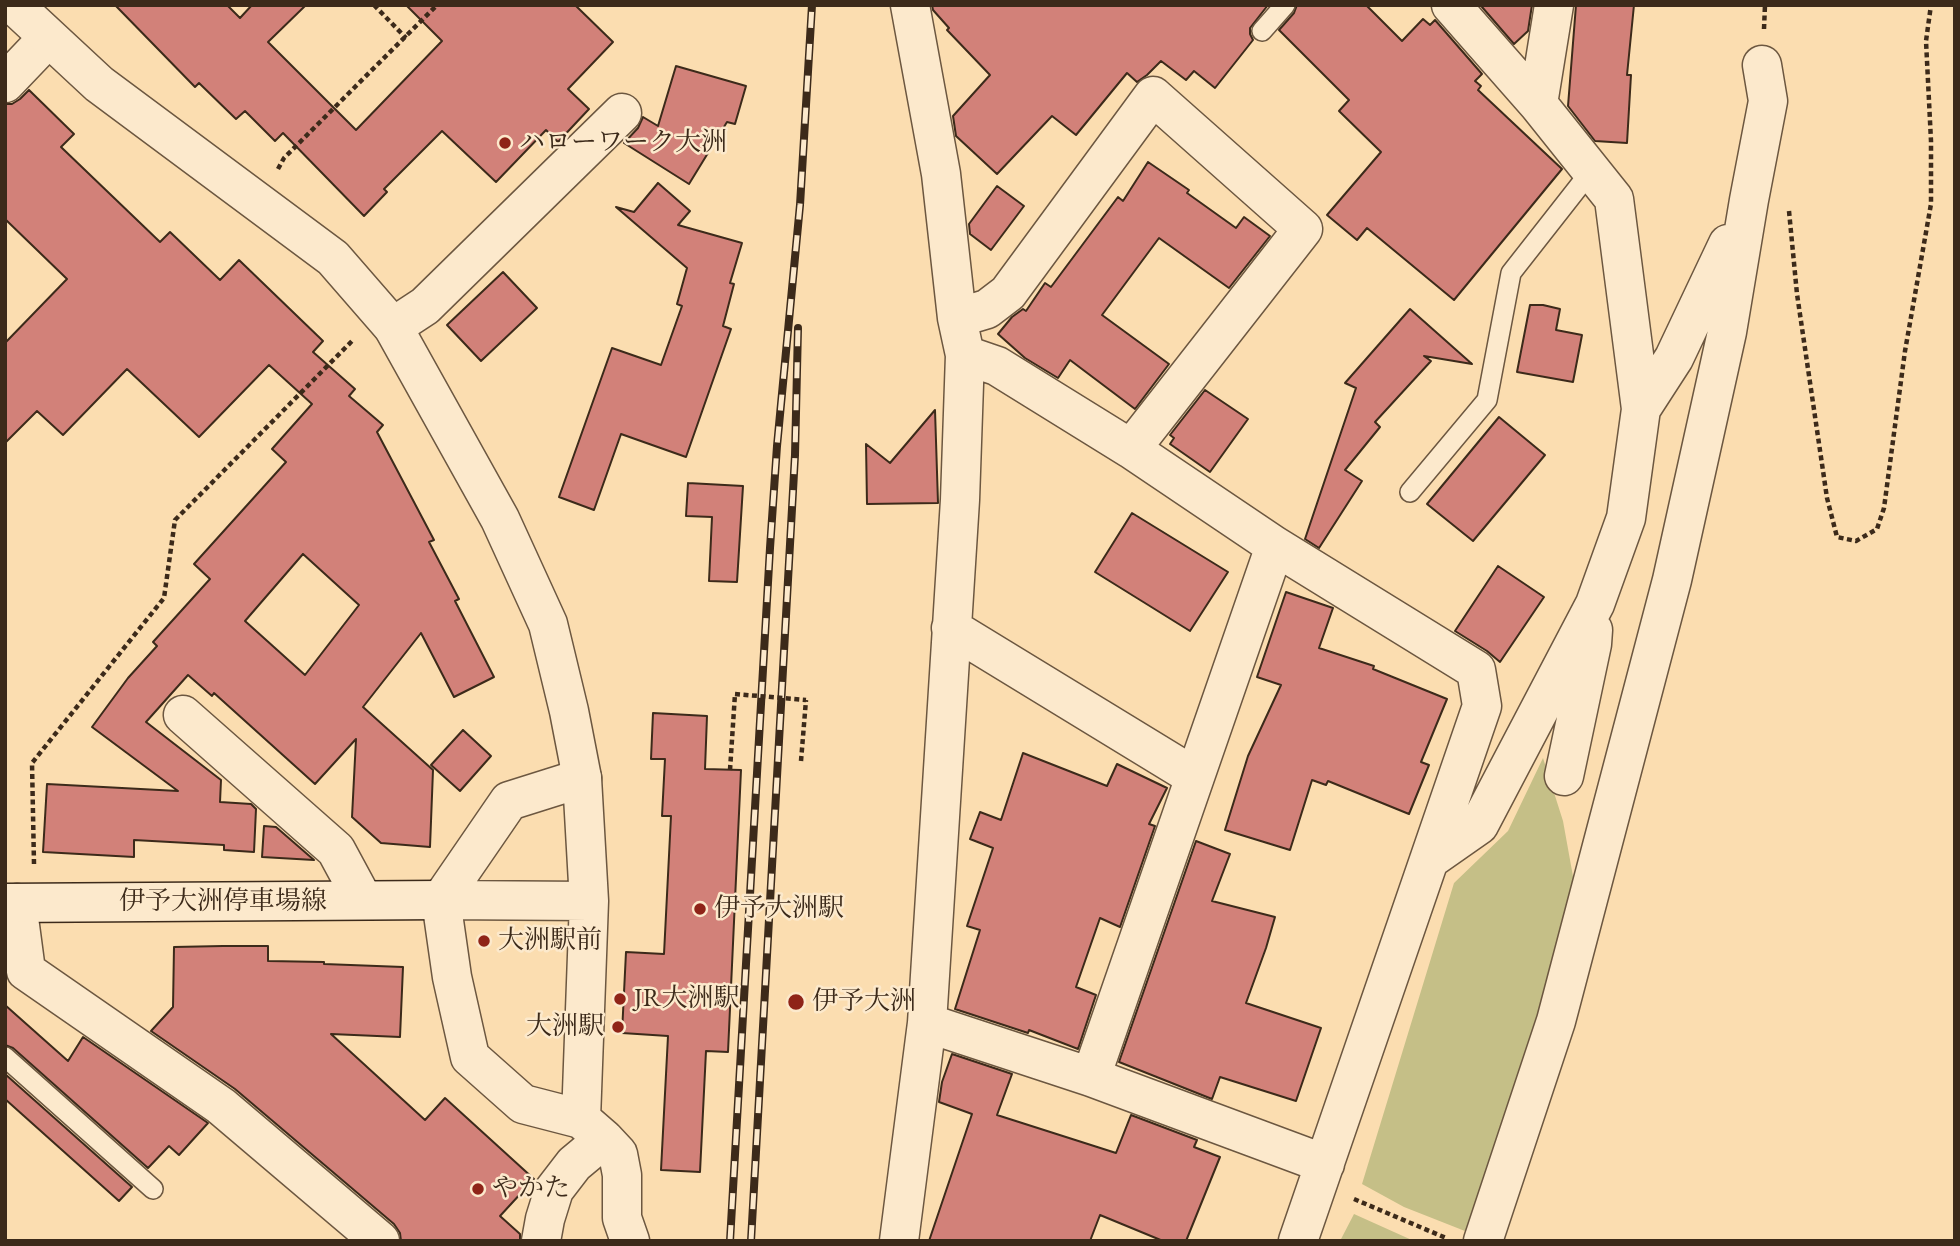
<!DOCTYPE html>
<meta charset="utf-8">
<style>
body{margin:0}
#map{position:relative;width:1960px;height:1246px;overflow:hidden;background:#fbddb0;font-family:"EB Garamond",serif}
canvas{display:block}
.frame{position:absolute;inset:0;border:7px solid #3c2a1a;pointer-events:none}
</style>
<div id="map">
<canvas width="1960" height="1246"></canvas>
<div class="frame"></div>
</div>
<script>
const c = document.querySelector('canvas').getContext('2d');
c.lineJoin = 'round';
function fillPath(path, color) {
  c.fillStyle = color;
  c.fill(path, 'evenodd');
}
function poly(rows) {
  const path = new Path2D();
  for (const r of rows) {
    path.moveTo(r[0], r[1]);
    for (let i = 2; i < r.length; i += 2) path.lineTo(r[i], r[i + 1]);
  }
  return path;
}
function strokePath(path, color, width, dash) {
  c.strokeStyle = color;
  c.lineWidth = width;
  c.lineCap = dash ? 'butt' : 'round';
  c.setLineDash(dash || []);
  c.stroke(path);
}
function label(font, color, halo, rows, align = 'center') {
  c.font = font + ' "EB Garamond","Noto Serif JP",serif';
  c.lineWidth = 5;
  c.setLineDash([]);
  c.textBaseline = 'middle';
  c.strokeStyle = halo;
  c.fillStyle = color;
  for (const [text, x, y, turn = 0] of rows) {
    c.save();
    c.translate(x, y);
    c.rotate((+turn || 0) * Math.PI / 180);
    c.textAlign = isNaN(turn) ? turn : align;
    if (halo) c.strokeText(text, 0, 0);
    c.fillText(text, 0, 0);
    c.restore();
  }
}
const green = poly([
 [1543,758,1563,821,1574,882,1574,903,1470,1233,1404,1207,1362,1184,1454,883,1508,831],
 [1354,1214,1414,1241,1340,1241]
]);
const building = poly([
 [115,5,227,5,240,18,252,5,306,5,268,42,356,130,442,41,406,5,575,5,613,42,568,89,589,109,558,142,546,130,496,182,442,131,384,189,387,192,364,216,283,133,275,141,245,111,236,119,199,83,195,87,115,5],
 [932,5,1268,5,1250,28,1250,34,1253,40,1215,88,1194,71,1186,80,1161,61,1147,75,1137,82,1127,73,1076,135,1052,116,997,174,956,136,953,116,990,75,947,30,949,28,933,10,932,5],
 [1297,5,1366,5,1402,41,1423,19,1430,25,1435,20,1482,74,1475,81,1481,86,1478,90,1562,169,1454,300,1367,228,1357,240,1327,215,1381,152,1339,111,1349,100,1279,30,1294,13,1297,5],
 [1483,5,1532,5,1528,31,1514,44,1482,7,1483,5],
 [1576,5,1634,5,1627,75,1631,75,1627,143,1595,141,1568,106,1576,5],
 [676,66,746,86,735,124,727,122,689,184,624,143,638,128,643,117,658,126,676,66],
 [29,90,74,134,61,147,160,242,170,232,220,280,239,260,323,341,313,352,355,389,349,396,383,425,377,432,434,540,429,542,459,599,455,601,494,677,454,697,421,633,363,707,433,770,430,847,381,843,352,817,356,739,315,784,214,693,212,696,188,675,146,722,221,780,220,802,251,804,256,809,254,852,224,850,224,845,134,840,134,857,43,852,47,784,178,791,92,727,128,678,157,646,153,642,210,579,194,564,286,462,272,449,312,404,269,365,199,437,127,369,63,435,37,411,5,443,5,343,67,279,5,219,5,104,12,104,20,99,29,90],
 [303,554,359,605,305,675,245,621,303,554],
 [1148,162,1189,190,1187,193,1236,228,1244,217,1270,236,1229,288,1159,238,1102,315,1169,364,1135,409,1070,360,1058,378,1025,358,998,334,1012,317,1023,309,1026,311,1045,283,1051,287,1118,197,1123,201,1148,162],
 [658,183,690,211,678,225,742,243,730,283,734,284,723,326,731,329,686,457,621,434,594,510,559,497,612,348,661,365,682,306,677,304,687,268,616,207,634,212,658,183],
 [997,186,1024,206,991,250,970,234,969,224,997,186],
 [503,272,537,308,481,361,447,325,503,272],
 [1530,305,1543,305,1560,309,1556,330,1582,335,1573,382,1517,372,1530,305],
 [1410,309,1472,364,1424,356,1431,361,1375,422,1380,427,1345,470,1362,481,1319,548,1305,539,1356,388,1345,383,1410,309],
 [1205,390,1248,419,1210,472,1170,444,1174,438,1170,435,1205,390],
 [935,410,938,503,867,504,866,444,890,463,935,410],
 [1499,417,1545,455,1473,541,1427,504,1499,417],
 [688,483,743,486,737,582,709,581,712,517,686,516,688,483],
 [1132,513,1228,572,1190,631,1095,572,1132,513],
 [1498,566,1544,597,1500,662,1487,651,1455,631,1498,566],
 [1286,592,1333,608,1319,648,1374,666,1373,669,1447,699,1421,762,1429,765,1409,814,1328,781,1326,785,1312,780,1290,850,1225,830,1248,756,1281,685,1257,677,1286,592],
 [653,713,707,716,705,769,741,770,728,1052,706,1051,700,1172,661,1170,668,1036,622,1033,626,952,664,954,671,816,662,816,665,759,651,759,653,713],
 [463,730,491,756,460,791,431,765,463,730],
 [1023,753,1107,786,1117,764,1167,788,1149,824,1155,826,1120,927,1100,918,1076,987,1096,995,1078,1049,1029,1030,1028,1033,955,1009,980,930,967,926,993,848,970,839,980,812,1001,820,1023,753],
 [264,826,276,827,314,860,262,857,264,826],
 [1196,841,1230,854,1212,901,1275,917,1266,948,1246,1003,1321,1028,1296,1101,1220,1077,1212,1099,1119,1062,1196,841],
 [223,946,268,946,268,961,324,962,324,964,403,967,400,1037,331,1034,425,1120,445,1098,534,1179,500,1216,520,1234,520,1241,401,1241,400,1233,394,1224,235,1089,151,1031,173,1007,174,947,223,946],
 [5,1005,68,1061,83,1037,208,1123,179,1155,169,1146,148,1168,13,1048,5,1045,5,1005],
 [952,1054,1012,1074,997,1115,1116,1153,1131,1115,1197,1140,1194,1147,1220,1157,1186,1241,1163,1241,1100,1215,1090,1241,929,1241,972,1114,939,1102,942,1082,952,1054],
 [5,1074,132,1187,119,1201,5,1099,5,1074]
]);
const path = poly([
 [374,5,406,38],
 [1764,29,1765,5],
 [278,169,284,158,437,5],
 [1789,211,1797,294,1827,498,1837,537,1856,541,1877,529,1884,508,1905,351,1931,204,1931,141,1926,41,1931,5],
 [801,761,806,700],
 [730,770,735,694],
 [34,864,32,763,164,598,175,520,354,339],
 [1354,1199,1446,1238]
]);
const service = poly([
 [1262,31,1285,5],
 [1410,492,1487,400,1511,273,1591,171],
 [5,1057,153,1189]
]);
const minor = poly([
 [5,83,48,38],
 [1538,104,1554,5],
 [957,318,987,309,1008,293,1153,96,1303,229,1131,449],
 [393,327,425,306,622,113],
 [965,355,997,366,1131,449,1275,546,1476,670,1482,706,1298,1241],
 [1641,409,1674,358,1728,244],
 [951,628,1195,777],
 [183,715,336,850,363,900],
 [1564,776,1592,644,1593,630],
 [1429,860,1479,825,1595,604,1626,518,1641,409,1614,199,1538,104,1451,5],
 [441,900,589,901],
 [17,903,26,971,221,1106,380,1241],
 [927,1023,1091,1077,1325,1164],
 [1091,1077,1275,546],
 [581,1119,589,901,582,778,509,801,441,900,452,977,470,1057,523,1104,581,1119,604,1139,618,1154,622,1175,622,1218,630,1241],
 [541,1241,545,1219,554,1190,574,1164,604,1139],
 [899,1241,927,1023,960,500,965,355,957,318,941,174,910,5],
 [1483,1241,1556,1021,1672,580,1727,332,1749,200,1768,101,1762,65]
]);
const tertiary = poly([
 [14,5,99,84,333,258,393,327,500,519,548,624,569,711,582,778]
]);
const secondary = poly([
 [5,903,441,900]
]);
const rail = poly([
 [730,1241,770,548,777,446,800,205,812,5],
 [751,1241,795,455,798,328]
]);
const pathBridge = poly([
 [735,694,806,700]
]);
const markers = [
 [505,143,7,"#8f2418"],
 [700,909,7,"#8f2418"],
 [484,941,7,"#8f2418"],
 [620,999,7,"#8f2418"],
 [796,1002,9,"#8f2418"],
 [618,1027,7,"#8f2418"],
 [478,1189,7,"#8f2418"]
];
const poiNames = [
 ["ハローワーク大洲",519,143],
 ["伊予大洲駅",714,909],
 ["大洲駅前",498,941],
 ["JR大洲駅",634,999],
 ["伊予大洲",812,1002],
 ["大洲駅",604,1027,"right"],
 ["やかた",492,1189]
];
const streetNames = [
 ["伊予大洲停車場線",223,902]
];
fillPath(green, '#c5bf87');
fillPath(building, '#d28179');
strokePath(building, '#3c2a1a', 2);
strokePath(service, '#6c5740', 22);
strokePath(minor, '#6c5740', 41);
strokePath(tertiary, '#6c5740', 41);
strokePath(secondary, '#3c2a1a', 41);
strokePath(path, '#3c2a1a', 4.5, [5, 3.5]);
strokePath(service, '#fce9cc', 19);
strokePath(minor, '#fce9cc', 38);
strokePath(tertiary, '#fce9cc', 38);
strokePath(secondary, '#fce9cc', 38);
strokePath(rail, '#3c2a1a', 8);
strokePath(rail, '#fce9cc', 5, [16]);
strokePath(pathBridge, '#3c2a1a', 4.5, [5, 3.5]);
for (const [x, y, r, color] of markers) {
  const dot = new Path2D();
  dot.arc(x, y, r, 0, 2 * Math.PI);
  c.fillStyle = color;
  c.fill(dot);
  strokePath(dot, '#fce9cc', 2.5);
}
label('26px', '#3c2a1a', '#fce9cc', poiNames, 'left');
label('26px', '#3c2a1a', '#fce9cc', streetNames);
</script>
